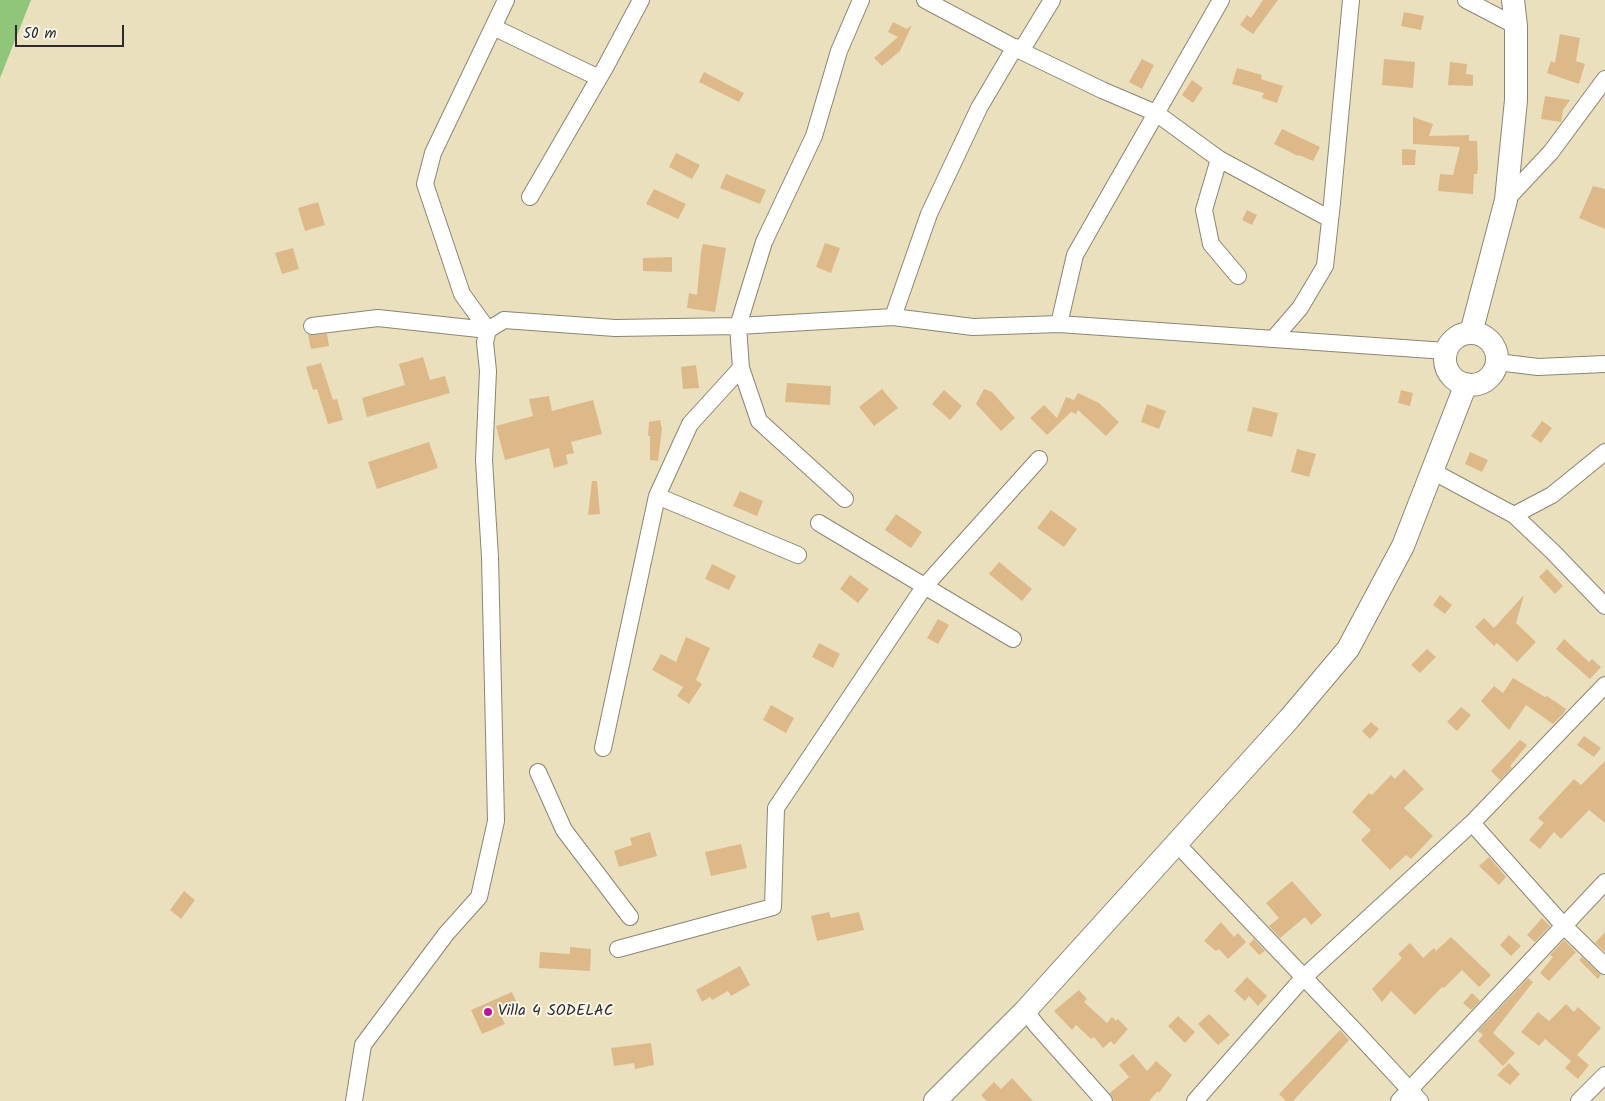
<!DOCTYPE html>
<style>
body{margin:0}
#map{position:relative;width:1605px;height:1101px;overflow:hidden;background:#eae0bd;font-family:Kalam,sans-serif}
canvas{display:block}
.scale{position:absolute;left:15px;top:25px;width:109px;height:22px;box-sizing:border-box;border:2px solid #2b2b2b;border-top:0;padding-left:6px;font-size:15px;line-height:18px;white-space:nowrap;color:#2b2b2b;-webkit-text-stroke:4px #fbf7ec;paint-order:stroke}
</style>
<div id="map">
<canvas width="1605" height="1101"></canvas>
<div class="scale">50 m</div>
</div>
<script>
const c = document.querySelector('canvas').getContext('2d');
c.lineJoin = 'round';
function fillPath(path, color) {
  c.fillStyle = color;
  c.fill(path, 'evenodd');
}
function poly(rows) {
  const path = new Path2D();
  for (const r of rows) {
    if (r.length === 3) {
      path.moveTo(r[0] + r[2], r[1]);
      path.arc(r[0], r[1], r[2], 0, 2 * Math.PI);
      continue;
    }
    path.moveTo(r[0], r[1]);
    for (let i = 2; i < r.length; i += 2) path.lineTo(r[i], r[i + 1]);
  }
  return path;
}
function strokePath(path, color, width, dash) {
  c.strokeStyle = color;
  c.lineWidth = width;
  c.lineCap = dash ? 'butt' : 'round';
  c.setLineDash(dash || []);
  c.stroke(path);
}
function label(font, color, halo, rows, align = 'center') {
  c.font = font + ' Kalam,sans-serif';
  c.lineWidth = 4;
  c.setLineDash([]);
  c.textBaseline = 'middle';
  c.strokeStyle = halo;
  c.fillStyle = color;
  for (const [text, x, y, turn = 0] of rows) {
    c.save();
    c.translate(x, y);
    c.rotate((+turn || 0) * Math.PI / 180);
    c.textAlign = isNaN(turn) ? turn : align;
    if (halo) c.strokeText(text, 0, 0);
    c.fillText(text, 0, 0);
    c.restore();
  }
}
const green = poly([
 [0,0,31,0,0,78]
]);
const building = poly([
 [1263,0,1278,0,1253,34,1240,25,1247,15,1251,18],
 [1404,12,1424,16,1421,30,1401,26],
 [893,22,907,29,912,25,900,51,882,66,874,58,898,37,888,32],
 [1560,34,1580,38,1576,61,1585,64,1579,84,1547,73,1551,61,1555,63],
 [1142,59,1154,65,1142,89,1129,82],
 [1384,59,1415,62,1413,88,1382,85],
 [1450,62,1467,64,1466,74,1473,75,1473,86,1448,85],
 [1237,68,1262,75,1261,79,1283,86,1277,103,1262,98,1264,93,1232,84],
 [704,72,744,93,739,102,699,82],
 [1192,80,1203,88,1193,103,1182,95],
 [1545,96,1570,100,1563,110,1561,122,1541,119],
 [1413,117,1433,124,1429,136,1469,135,1469,141,1477,141,1478,168,1477,174,1474,174,1473,194,1438,191,1440,174,1453,175,1460,147,1413,144],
 [1282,129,1320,147,1313,161,1299,155,1298,156,1274,144],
 [1402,149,1416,150,1415,165,1402,165],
 [676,153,700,165,692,179,669,167],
 [726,174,766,190,760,204,720,188],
 [1593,186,1605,189,1605,229,1579,218],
 [654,189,686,204,678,219,646,204],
 [318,202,325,225,305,231,298,208],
 [1247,210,1257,215,1252,225,1242,220],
 [825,243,840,248,831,273,816,267],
 [703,244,726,248,715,312,687,308,689,293,697,295,701,252],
 [293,248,299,269,282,274,275,253],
 [672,257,672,272,643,271,643,258],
 [327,334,329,346,311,349,308,335],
 [423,357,430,380,445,376,450,393,367,417,362,398,405,385,399,364],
 [321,363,333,400,337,399,343,420,328,424,317,389,313,390,306,367],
 [696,365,699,388,683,389,681,367],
 [787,383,831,386,830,405,785,402],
 [882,389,898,408,874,426,859,407],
 [984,389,992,392,1015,418,1001,431,976,404],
 [944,390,962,406,950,420,932,404],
 [1401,390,1413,393,1410,406,1398,403],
 [1078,393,1099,403,1119,422,1106,436,1078,410,1076,414,1071,412,1047,435,1030,418,1044,405,1057,418,1066,397,1074,400],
 [549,396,552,411,593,400,602,434,571,442,574,453,566,455,568,464,554,468,549,448,505,460,496,426,533,416,529,399],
 [1147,404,1166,411,1159,429,1141,422],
 [1253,407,1278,413,1272,437,1247,431],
 [660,420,662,429,658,461,650,460,650,436,648,436,649,422],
 [1542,421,1552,428,1541,443,1531,436],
 [429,442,438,468,377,489,368,462],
 [1297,449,1316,454,1309,477,1291,472],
 [1470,452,1488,460,1482,472,1465,464],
 [592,481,597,481,600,514,588,515],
 [740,491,763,501,757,516,733,506],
 [1051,510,1077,529,1064,547,1037,528],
 [896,514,922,532,911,548,885,530],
 [999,562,1032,589,1022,601,989,574],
 [712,564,736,576,729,590,705,579],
 [1547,569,1563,586,1555,594,1539,577],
 [850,575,869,589,858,603,840,589],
 [1440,595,1452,605,1445,614,1433,605],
 [1524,595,1516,623,1536,642,1517,662,1497,643,1494,646,1475,627,1484,618,1494,628],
 [938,619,949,625,938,644,927,638],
 [686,637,710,648,696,680,702,684,689,704,677,696,683,687,652,670,661,654,676,662],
 [1564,639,1589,662,1592,659,1601,667,1590,679,1556,649],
 [819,643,840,654,833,668,812,657],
 [1427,649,1436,657,1420,673,1411,665],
 [1513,678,1545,697,1547,696,1566,709,1564,713,1553,724,1526,705,1509,730,1481,701,1494,686,1503,693],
 [771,705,794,718,786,733,763,720],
 [1461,707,1471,715,1457,731,1447,722],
 [1371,722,1379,729,1370,739,1362,731],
 [1584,736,1601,748,1594,757,1577,745],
 [1520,740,1527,745,1510,766,1512,768,1500,780,1491,771],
 [1605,761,1605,823,1589,810,1561,839,1554,832,1540,849,1529,840,1544,823,1538,818,1574,779,1581,785],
 [1404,769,1424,789,1404,808,1433,836,1411,859,1406,855,1390,870,1361,840,1371,830,1352,812,1369,793,1372,795,1391,775,1395,779],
 [650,832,657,856,619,867,614,851,632,845,630,838],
 [741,844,747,868,711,876,705,852],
 [1489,857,1506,877,1499,885,1479,866],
 [1292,881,1322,915,1311,925,1305,917,1280,938,1269,926,1279,918,1266,903],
 [184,891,195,900,181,919,170,910],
 [829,912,831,918,859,912,864,930,817,941,811,916],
 [1542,918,1550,926,1535,942,1527,935],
 [1221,922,1234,937,1238,933,1246,942,1228,959,1219,949,1216,951,1204,941],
 [1605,932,1605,952,1595,943],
 [1509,935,1521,946,1511,956,1500,945],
 [1451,937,1491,975,1479,987,1462,970,1444,988,1442,987,1415,1015,1391,991,1382,1002,1372,989,1402,958,1398,954,1410,943,1423,958,1434,948,1436,951],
 [1254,939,1265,951,1259,955,1249,944],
 [1564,940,1576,952,1549,981,1540,973,1553,957,1550,955],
 [570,947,591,949,590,971,539,968,540,952,570,954],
 [1582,957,1601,975,1598,979,1579,960],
 [740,966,750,985,731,996,728,991,712,1000,710,997,702,1002,696,990],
 [1247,977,1267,996,1258,1006,1249,996,1245,1001,1234,991],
 [1528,978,1533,982,1493,1033,1515,1053,1503,1066,1478,1041,1483,1035,1478,1031],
 [1079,990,1087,999,1084,1002,1107,1023,1112,1017,1116,1021,1118,1019,1128,1029,1114,1045,1111,1041,1103,1048,1094,1037,1091,1039,1076,1025,1072,1030,1054,1011],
 [512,992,518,1006,500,1014,505,1024,482,1034,471,1010],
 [1472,993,1480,1001,1471,1010,1463,1003],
 [1566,1004,1574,1012,1578,1007,1601,1028,1577,1055,1589,1065,1578,1079,1565,1068,1571,1061,1545,1039,1539,1046,1521,1032,1538,1012,1549,1021],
 [1209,1014,1230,1035,1218,1045,1198,1024],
 [1178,1016,1195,1032,1185,1043,1168,1026],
 [1340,1030,1349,1040,1293,1101,1286,1101,1279,1094],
 [651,1043,654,1065,635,1069,634,1063,614,1066,611,1048],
 [1133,1054,1147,1071,1156,1061,1172,1075,1159,1093,1158,1091,1149,1101,1114,1101,1110,1093,1129,1077,1119,1065],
 [1509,1063,1520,1074,1510,1085,1497,1075],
 [1012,1078,1033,1101,987,1101,981,1095,994,1082,1001,1089]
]);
const street = poly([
 [925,0,1021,51,1102,90,1156,113,1219,159,1330,219],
 [1466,0,1516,26],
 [493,27,599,78],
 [1021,51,1052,0],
 [1219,159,1204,210,1211,244,1238,276],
 [530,197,606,66,641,0],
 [1506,200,1551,152,1605,79],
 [893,317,929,214,979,108,1015,47],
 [1059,324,1075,255,1221,0],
 [312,326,378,318,488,330],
 [488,330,462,294,425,184,433,153,506,0],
 [1274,338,1300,308,1325,266,1332,203,1351,0],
 [1497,362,1538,367,1605,364],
 [1432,471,1514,515,1553,552,1605,606],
 [657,496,798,555],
 [845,499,759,421,741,368,738,326,764,242,814,136,839,51,861,0],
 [1514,515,1552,495,1605,452],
 [819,523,1013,639],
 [603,748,657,496,690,424,741,368],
 [538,772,564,830,630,917],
 [1472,823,1564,926,1605,966],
 [1177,844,1356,1032,1420,1101],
 [618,949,773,907,776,808,924,587,1039,459],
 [1025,1011,1038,1027,1104,1101],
 [354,1101,363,1045,446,934,479,897,496,821,490,557,484,460,488,371,485,342,488,330,504,320,615,328,738,326,893,317,973,327,1059,324,1446,351],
 [1195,1101,1303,978,1472,823,1605,685],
 [1399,1101,1605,882],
 [1579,1101,1605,1075]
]);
const secondary = poly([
 [1471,333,1506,200,1516,100,1516,26,1513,0],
 [1471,359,26],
 [935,1101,1025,1011,1289,719,1348,649,1403,546,1466,384]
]);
const markers = [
 [488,1012,5,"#b5179e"]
];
const poiNames = [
 ["Villa 4 SODELAC",498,1012]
];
fillPath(green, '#8fc679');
fillPath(building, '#ddb989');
strokePath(street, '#8a8674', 18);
strokePath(secondary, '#8a8674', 24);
strokePath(street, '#fff', 16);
strokePath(secondary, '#fff', 22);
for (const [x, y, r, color] of markers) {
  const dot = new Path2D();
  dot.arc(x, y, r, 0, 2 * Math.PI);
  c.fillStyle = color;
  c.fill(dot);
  strokePath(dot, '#fbf7ec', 2);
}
label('16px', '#2b2b2b', '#fbf7ec', poiNames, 'left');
</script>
